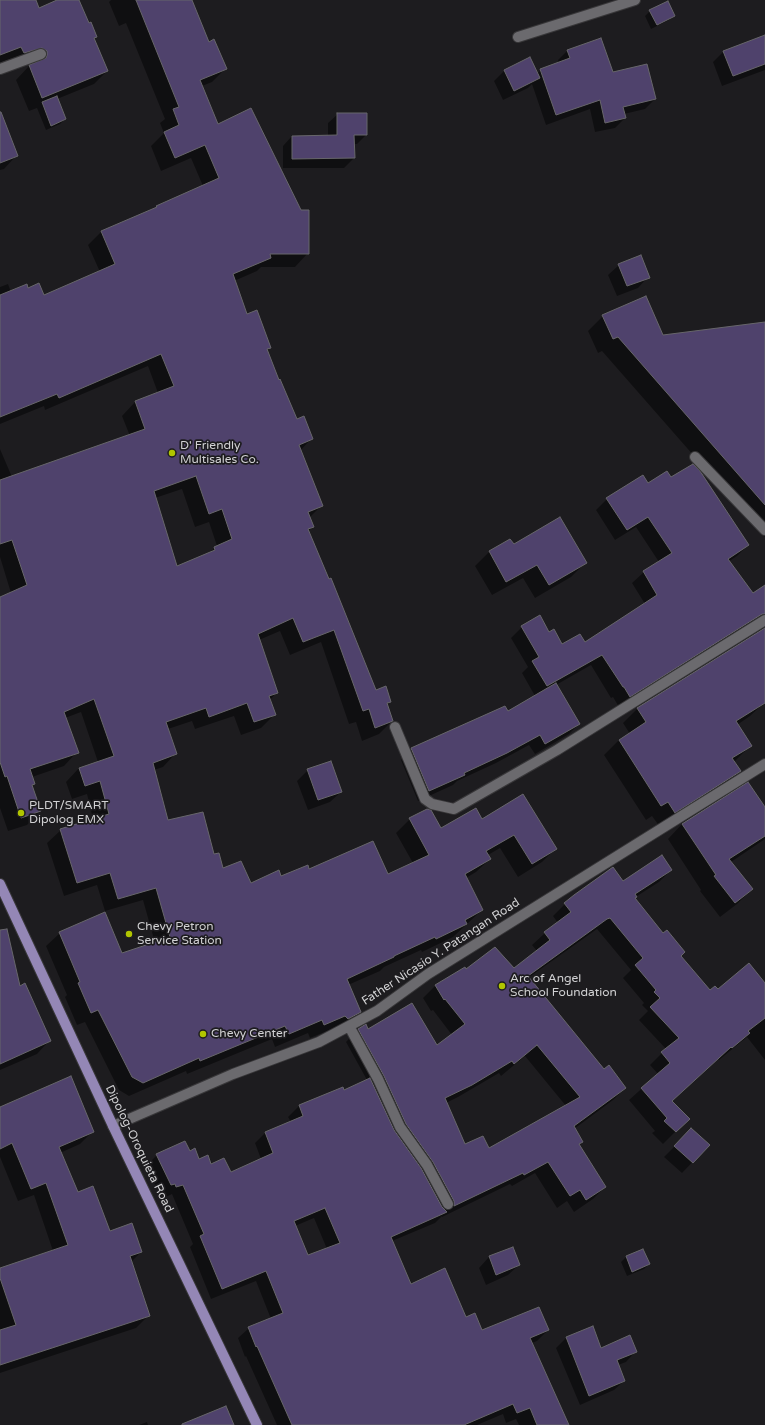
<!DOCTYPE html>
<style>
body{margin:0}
canvas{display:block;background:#1d1c1f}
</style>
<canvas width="765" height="1425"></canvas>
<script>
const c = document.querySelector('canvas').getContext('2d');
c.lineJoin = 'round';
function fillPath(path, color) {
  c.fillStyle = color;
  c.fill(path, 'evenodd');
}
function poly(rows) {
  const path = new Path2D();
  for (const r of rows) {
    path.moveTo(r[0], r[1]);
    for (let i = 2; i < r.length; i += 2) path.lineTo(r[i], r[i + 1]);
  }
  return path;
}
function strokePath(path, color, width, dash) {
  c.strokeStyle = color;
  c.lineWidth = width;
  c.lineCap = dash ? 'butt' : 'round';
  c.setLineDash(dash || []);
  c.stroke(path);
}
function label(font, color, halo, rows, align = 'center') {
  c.font = font + ' "Varela Round",sans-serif';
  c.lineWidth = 3.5;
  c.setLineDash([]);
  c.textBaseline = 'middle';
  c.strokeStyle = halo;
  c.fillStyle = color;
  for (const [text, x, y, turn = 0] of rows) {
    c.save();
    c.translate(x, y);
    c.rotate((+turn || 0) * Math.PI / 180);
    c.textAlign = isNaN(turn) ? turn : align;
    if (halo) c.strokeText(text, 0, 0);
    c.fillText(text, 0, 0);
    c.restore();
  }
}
const shadow = poly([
 [0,0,35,0,38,9,60,0,78,0,95,37,94,39,107,71,94,84,57,99,65,119,60,124,46,130,37,108,29,111,16,80,29,66,33,65,31,62,10,66,8,60,0,63],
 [111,0,191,0,208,43,225,69,212,82,202,86,218,125,308,253,295,267,261,267,257,271,234,281,246,315,270,348,267,351,278,381,296,420,312,438,300,451,321,506,309,518,313,526,308,532,376,691,390,701,386,705,392,721,379,734,362,741,356,722,349,724,321,642,290,655,280,631,259,640,277,692,270,700,275,714,261,728,241,735,234,716,195,729,192,721,168,729,176,753,163,767,154,770,168,822,213,856,223,870,251,884,309,870,387,875,413,863,396,833,410,819,441,829,481,820,556,848,542,862,518,877,500,848,488,855,490,859,476,872,466,878,482,910,453,937,422,952,421,950,384,967,380,971,348,985,360,1012,346,1025,334,1032,332,1029,310,1038,308,1033,275,1047,272,1039,187,1074,186,1071,129,1096,119,1090,85,1022,77,1025,65,997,67,995,46,946,60,933,121,954,155,943,143,900,105,911,97,885,64,896,47,843,61,830,93,819,87,794,72,799,66,782,79,768,98,762,81,712,65,718,77,752,64,766,32,777,34,784,32,786,40,811,27,825,8,831,0,808,0,598,11,593,0,557,0,449,12,477,130,436,122,416,135,402,158,393,148,366,45,410,44,406,0,424,0,287,8,284,11,292,27,289,44,297,100,272,88,245,102,231,153,210,157,207,203,186,191,158,161,171,151,146,164,133,160,123,165,119,126,23,119,26,109,2],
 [182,489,195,527,209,522,217,546,207,555,176,568,155,498],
 [650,11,674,15,669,20,651,29,645,16],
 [765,36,765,70,722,86,713,62,724,51],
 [568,50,612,73,655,99,645,109,624,114,625,118,615,128,595,132,590,109,546,125,532,84,528,88,503,100,494,81,504,71,529,59,537,74,541,70,559,64,558,60],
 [338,114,366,135,357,144,353,144,354,158,344,168,283,168,283,146,292,136,328,136,328,123],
 [0,126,17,155,4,169,0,170],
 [619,265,648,277,638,288,617,296,608,275],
 [603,316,663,336,765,323,765,537,602,351,598,353,588,331],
 [671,479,748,545,737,556,728,562,753,595,765,596,765,609,741,631,619,707,613,697,611,698,591,665,556,685,579,724,569,734,535,754,529,745,496,763,457,781,453,785,418,801,401,760,412,749,507,713,535,696,522,673,528,667,511,638,522,627,549,633,562,645,584,644,645,604,632,583,644,572,659,562,636,527,615,540,596,510,607,499,647,484],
 [513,546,585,563,571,577,535,598,523,578,492,595,475,566,490,551],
 [765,640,765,702,750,716,737,725,751,745,734,762,740,771,725,786,660,827,652,816,646,820,604,755,619,740,630,734,623,723,638,708],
 [308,770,341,792,330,802,308,810,297,781],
 [765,809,765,839,731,862,752,889,737,904,720,917,700,891,701,890,668,839,682,824],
 [613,868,623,883,671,870,659,882,634,898,710,991,765,984,765,1060,747,1037,719,1060,718,1059,671,1101,688,1119,663,1144,652,1133,655,1131,629,1100,658,1074,650,1065,666,1049,639,1020,648,1011,642,1005,644,1003,623,978,631,970,597,929,528,978,604,1070,625,1088,613,1100,574,1129,582,1142,578,1145,605,1187,593,1199,574,1212,567,1201,557,1208,535,1173,512,1186,510,1184,442,1217,442,1216,435,1223,392,1241,410,1285,466,1318,482,1331,548,1330,537,1341,532,1343,568,1425,519,1425,516,1419,506,1423,503,1414,477,1425,277,1425,246,1356,245,1357,238,1338,249,1328,271,1319,256,1281,211,1299,190,1247,193,1244,172,1194,166,1197,164,1194,160,1195,146,1166,157,1155,189,1152,199,1160,230,1174,261,1159,255,1143,265,1133,291,1122,288,1117,299,1106,342,1088,343,1091,367,1080,346,1042,358,1029,437,1046,452,1035,433,1010,431,1011,423,998,435,986,464,968,466,971,514,969,537,951,532,945,545,933,558,923,553,916,565,904],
 [525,1056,566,1106,489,1149,464,1146,446,1103,458,1097,499,1073,501,1076],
 [314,1218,327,1249,307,1257,295,1226],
 [0,929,7,960,19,987,49,1041,37,1054,0,1070],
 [0,1108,93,1131,80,1144,60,1153,77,1193,109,1232,141,1252,131,1262,149,1315,136,1328,0,1373,0,1269,53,1251,34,1195,18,1201,0,1157],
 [681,1140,709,1145,682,1173,664,1157],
 [512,1248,519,1265,508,1275,486,1285,479,1268,489,1257],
 [643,1250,649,1264,644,1269,627,1276,621,1262,626,1257],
 [592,1328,601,1349,635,1352,626,1362,618,1365,624,1381,614,1390,580,1405,556,1348,566,1338],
 [147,1422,148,1425,139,1425]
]);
const building = poly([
 [0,0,36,0,39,8,57,0,79,0,89,23,91,22,97,37,94,38,108,71,42,98,29,65,46,58,47,55,47,51,42,48,24,53,21,47,0,55,0,0],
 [136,0,192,0,209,42,214,39,227,69,200,80,218,124,251,108,301,210,309,210,309,254,270,254,271,258,233,274,247,314,257,310,271,348,267,349,279,380,280,379,297,419,304,416,313,439,299,445,323,506,308,512,314,527,308,529,329,579,331,578,376,690,386,686,391,702,387,703,393,721,375,728,369,709,363,711,334,630,303,642,293,618,258,634,278,693,269,696,276,715,254,722,247,703,209,717,206,708,166,722,177,754,153,763,168,820,203,812,214,854,219,853,223,868,241,861,251,883,279,870,281,876,308,865,309,869,373,841,388,874,429,855,409,818,427,809,431,810,441,828,476,808,482,819,523,794,557,849,532,864,514,835,486,851,491,859,465,874,483,910,465,920,467,924,436,939,435,937,394,956,394,957,347,979,361,1012,348,1019,345,1016,324,1025,322,1020,289,1034,285,1026,200,1061,199,1058,143,1083,132,1077,98,1010,91,1013,78,983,80,982,59,932,105,912,122,953,170,937,156,888,118,899,110,873,77,883,60,829,109,814,100,781,85,786,79,768,114,756,94,699,64,712,79,753,30,769,35,784,32,785,41,811,21,818,7,776,5,777,0,762,0,597,27,585,12,540,0,544,0,480,145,429,135,401,174,386,161,354,59,398,57,394,0,417,0,295,27,284,28,288,39,283,44,295,115,264,101,231,157,207,156,206,219,178,205,145,175,158,164,132,179,125,173,109,179,107,136,0],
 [196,476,209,514,222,509,232,539,214,547,215,550,177,566,154,491,196,476],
 [668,1,675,16,657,25,649,10,668,1],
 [765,35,765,64,733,76,723,51,765,35],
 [601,38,613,72,647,64,656,99,623,107,626,118,605,123,600,100,556,115,540,69,570,58,567,50,601,38],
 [530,57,540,78,514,91,504,70,530,57],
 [57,96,66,119,51,126,42,102,57,96],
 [0,112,1,112,18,156,0,163,0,112],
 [337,113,367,113,367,135,354,135,355,158,292,159,292,136,337,135,337,113],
 [641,255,650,278,627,286,618,264,641,255],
 [646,296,663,335,765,322,765,505,618,337,613,339,602,315,646,296],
 [693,464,700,471,749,545,728,559,753,593,765,585,765,614,762,614,630,697,624,687,623,687,602,655,547,686,532,661,539,657,521,626,540,615,549,632,554,629,562,644,580,634,585,642,657,595,643,571,672,553,648,517,627,530,606,498,643,475,648,483,667,471,671,477,693,464],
 [560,517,587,563,549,585,537,565,506,582,489,551,510,539,514,544,560,517],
 [765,628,765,703,736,721,752,746,732,758,741,771,675,813,668,802,661,806,619,740,646,722,637,708,765,628],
 [556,683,580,724,545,744,540,735,507,753,464,773,465,775,429,791,411,748,505,706,508,711,556,683],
 [331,761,342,792,318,800,307,769,331,761],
 [748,782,765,807,765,836,729,859,753,889,735,903,714,876,716,875,682,824,748,782],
 [662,855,672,870,635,894,637,897,635,898,663,933,667,930,685,952,681,956,710,990,715,986,718,989,749,963,765,983,765,1018,748,1031,750,1033,732,1048,731,1047,672,1101,690,1119,676,1132,664,1121,667,1118,641,1088,670,1063,661,1052,679,1038,650,1007,660,998,654,992,656,990,635,965,643,958,610,918,607,919,528,976,604,1069,609,1065,626,1088,574,1126,583,1142,579,1144,606,1187,586,1200,580,1190,570,1196,548,1162,524,1175,523,1173,454,1206,454,1201,433,1162,406,1124,384,1076,358,1029,366,1024,368,1029,412,1003,437,1045,465,1024,445,999,444,1000,435,985,465,967,466,969,495,947,514,968,550,940,544,932,571,912,564,903,574,895,613,867,623,881,662,855],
 [537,1045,580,1097,489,1148,483,1136,465,1144,445,1098,472,1085,512,1061,514,1064,537,1045],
 [7,929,20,986,25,983,51,1041,0,1064,0,930,7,929],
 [71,1076,94,1132,59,1147,78,1192,93,1186,110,1231,132,1223,142,1252,130,1256,150,1316,0,1365,0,1330,16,1325,0,1278,0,1268,68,1245,46,1183,31,1189,12,1143,0,1149,0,1107,71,1076],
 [370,1078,394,1130,421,1168,442,1207,447,1212,391,1237,411,1284,445,1268,466,1317,475,1313,482,1330,539,1307,549,1330,530,1338,569,1425,537,1425,530,1408,517,1413,513,1404,464,1425,292,1425,257,1346,256,1347,248,1327,283,1313,266,1271,222,1289,200,1236,204,1234,183,1185,176,1187,175,1184,171,1185,156,1154,185,1141,190,1151,195,1148,199,1159,208,1155,211,1164,224,1158,231,1172,273,1153,265,1132,303,1116,299,1105,343,1087,344,1090,370,1078],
 [325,1208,340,1243,308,1255,294,1221,325,1208],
 [691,1128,710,1145,693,1163,674,1146,691,1128],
 [513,1247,520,1265,496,1275,489,1256,513,1247],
 [643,1249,650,1264,632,1272,626,1256,643,1249],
 [593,1326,601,1348,630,1335,637,1352,617,1360,625,1381,589,1396,566,1337,593,1326],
 [226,1406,234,1425,182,1425,182,1424,226,1406]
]);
const street = poly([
 [518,37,635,0],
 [0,69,41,54],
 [695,457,765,530],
 [395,727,425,799,432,804,454,809,557,750,765,620],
 [349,1026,378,1079,400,1127,427,1165,448,1204],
 [113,1126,233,1074,319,1042,377,1011,428,974,765,764]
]);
const primary = poly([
 [0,884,113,1126,257,1425]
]);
const markers = [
 [172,453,4,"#b1c500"],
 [21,813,4,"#b1c500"],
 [129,934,4,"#b1c500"],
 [502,986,4,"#b1c500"],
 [203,1034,4,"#b1c500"]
];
const poiNames = [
 ["D' Friendly",180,446],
 ["Multisales Co.",180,460],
 ["PLDT/SMART",29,806],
 ["Dipolog EMX",29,820],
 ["Chevy Petron",137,927],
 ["Service Station",137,941],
 ["Arc of Angel",510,979],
 ["School Foundation",510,993],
 ["Chevy Center",211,1034]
];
const streetNames = [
 ["Father Nicasio Y. Patangan Road",441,952,-33],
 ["Dipolog-Oroquieta Road",139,1149,64]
];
fillPath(shadow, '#0007');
fillPath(building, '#4f426c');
strokePath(building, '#67666a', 1);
strokePath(street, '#383739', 12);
strokePath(primary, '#383739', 12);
strokePath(street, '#6b6a6e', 10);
strokePath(primary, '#9487b6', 10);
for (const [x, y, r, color] of markers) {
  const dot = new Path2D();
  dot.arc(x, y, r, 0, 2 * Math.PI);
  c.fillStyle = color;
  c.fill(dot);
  strokePath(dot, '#1d1c1f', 1.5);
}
label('12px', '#d1d1d3', '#1d1c1f', poiNames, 'left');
label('12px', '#d1d1d3', '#1d1c1f', streetNames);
</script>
